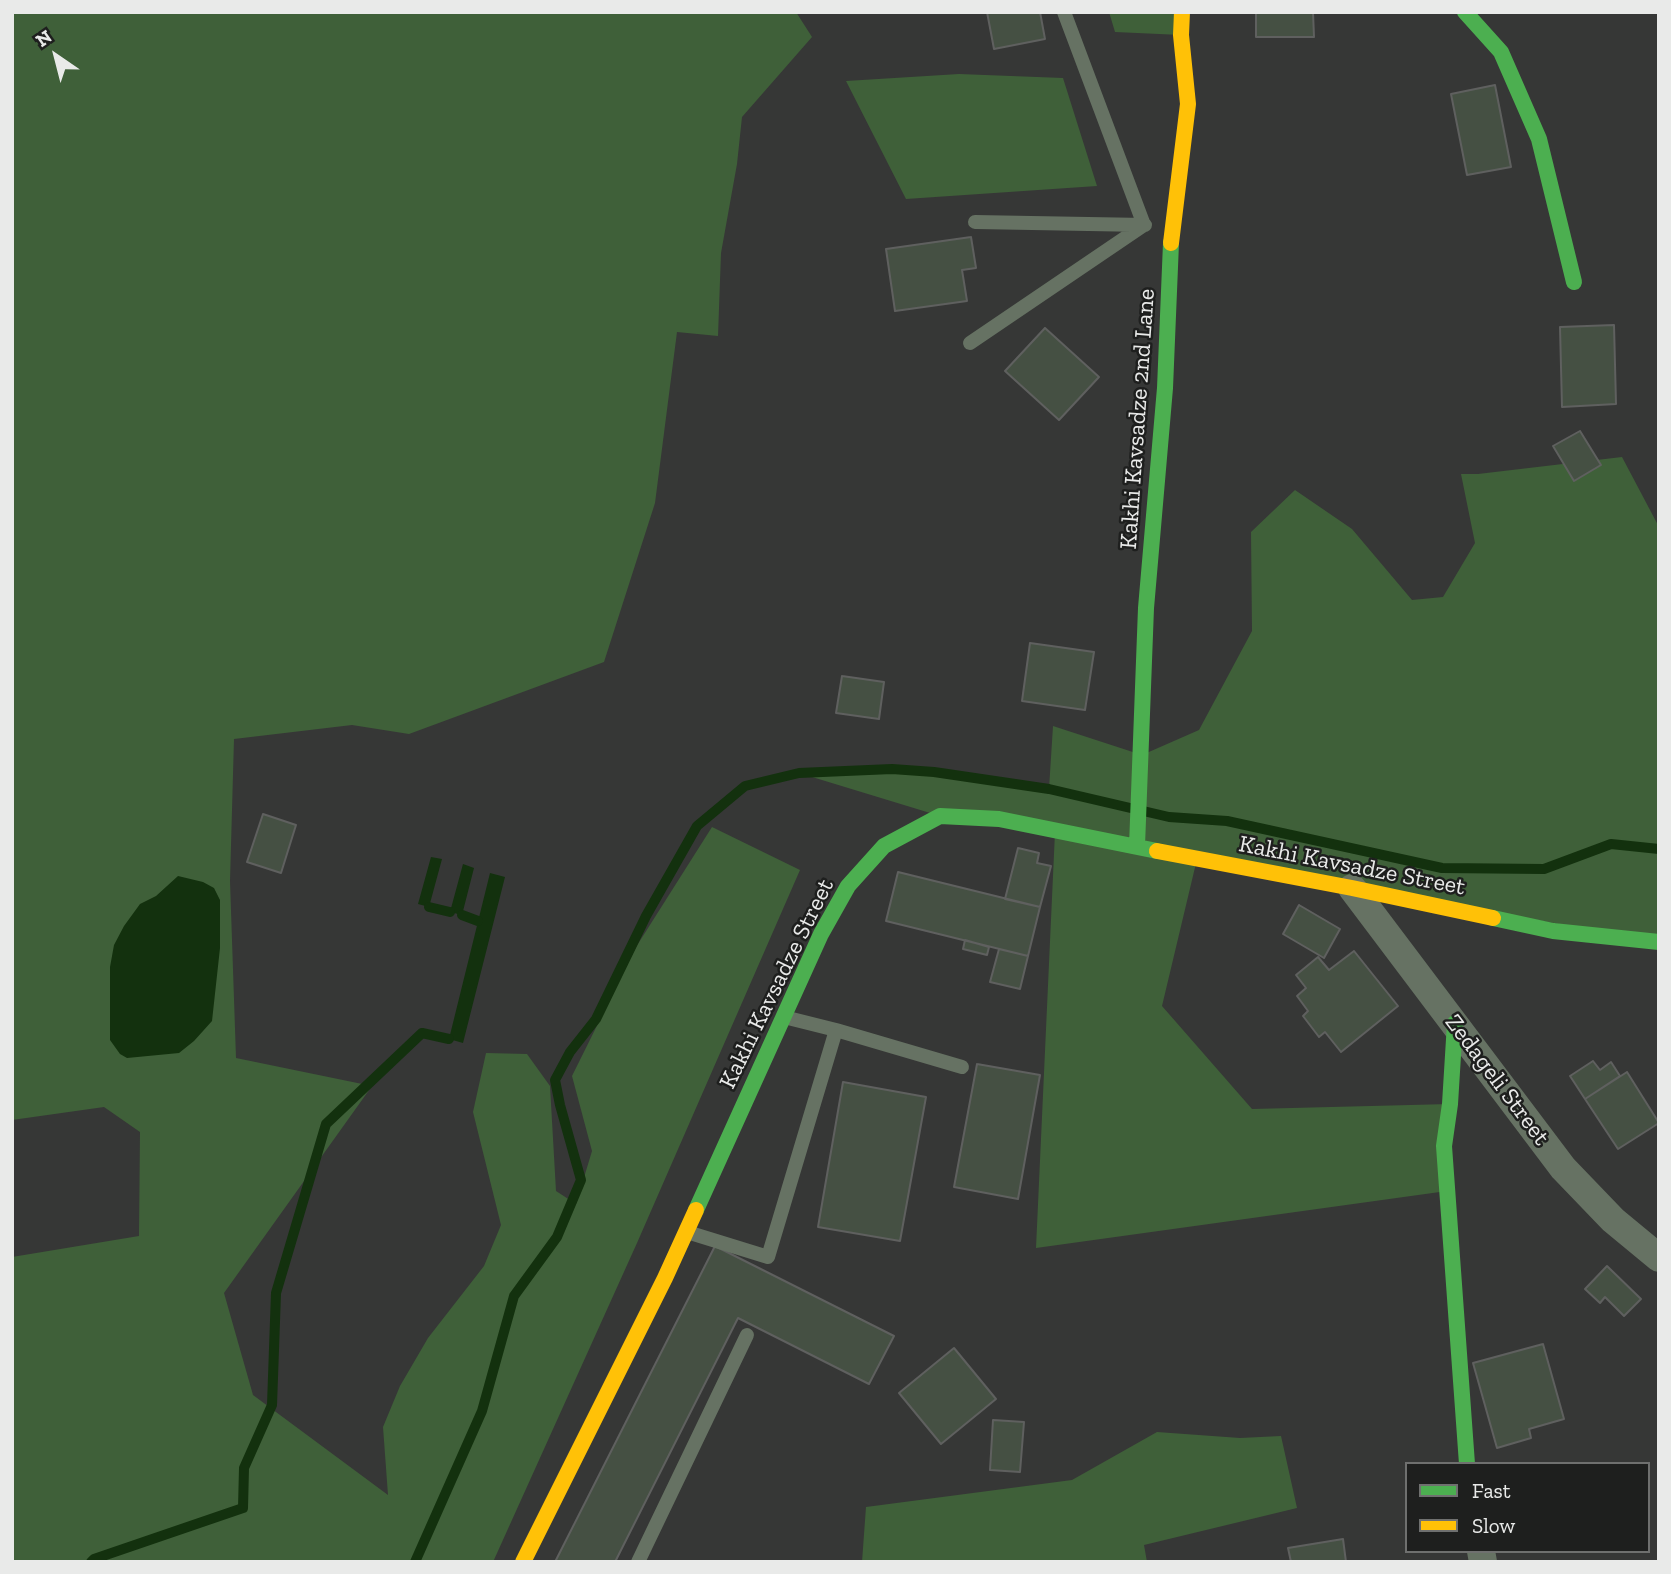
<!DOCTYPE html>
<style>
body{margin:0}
#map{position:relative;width:1671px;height:1574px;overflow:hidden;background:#363736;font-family:"Zilla Slab",serif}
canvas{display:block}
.frame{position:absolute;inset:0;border:14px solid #e9eae9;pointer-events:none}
.legend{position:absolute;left:1405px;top:1462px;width:245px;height:91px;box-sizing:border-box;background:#1e1f1e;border:2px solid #6f706f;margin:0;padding:9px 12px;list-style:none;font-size:21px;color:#e9eae9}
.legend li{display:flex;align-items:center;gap:14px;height:35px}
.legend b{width:35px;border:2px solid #6f706f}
.north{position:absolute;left:21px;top:21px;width:70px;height:70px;-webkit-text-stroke:5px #1e1f1e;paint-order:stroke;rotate:325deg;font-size:19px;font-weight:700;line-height:28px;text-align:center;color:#e9eae9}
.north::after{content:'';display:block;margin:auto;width:24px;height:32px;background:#e9eae9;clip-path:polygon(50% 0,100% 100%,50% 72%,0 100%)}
</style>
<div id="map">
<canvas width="1671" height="1574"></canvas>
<div class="frame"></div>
<ul class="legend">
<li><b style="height:9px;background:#4caf50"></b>Fast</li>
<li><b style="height:9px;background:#ffc107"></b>Slow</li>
</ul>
<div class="north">N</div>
</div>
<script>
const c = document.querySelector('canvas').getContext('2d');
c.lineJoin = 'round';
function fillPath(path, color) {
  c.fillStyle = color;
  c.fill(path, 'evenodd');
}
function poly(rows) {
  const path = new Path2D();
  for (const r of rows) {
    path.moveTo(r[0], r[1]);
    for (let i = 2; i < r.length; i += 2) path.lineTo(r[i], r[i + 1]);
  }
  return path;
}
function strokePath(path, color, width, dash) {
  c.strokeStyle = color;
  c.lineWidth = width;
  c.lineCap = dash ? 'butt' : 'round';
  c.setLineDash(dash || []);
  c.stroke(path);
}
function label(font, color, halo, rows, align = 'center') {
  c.font = font + ' "Zilla Slab",serif';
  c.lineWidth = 5;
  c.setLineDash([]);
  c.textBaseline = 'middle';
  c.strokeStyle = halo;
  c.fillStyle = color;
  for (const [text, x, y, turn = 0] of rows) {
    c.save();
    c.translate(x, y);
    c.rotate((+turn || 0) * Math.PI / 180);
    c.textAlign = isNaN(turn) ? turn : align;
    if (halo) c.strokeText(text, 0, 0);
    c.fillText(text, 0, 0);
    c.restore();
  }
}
const green = poly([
 [12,12,796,12,812,37,742,117,737,164,721,253,718,336,677,332,655,503,604,662,409,734,352,725,234,739,230,881,236,1058,372,1086,224,1293,253,1395,388,1495,383,1427,400,1386,428,1338,484,1266,501,1225,473,1112,486,1053,527,1054,550,1086,556,1191,576,1204,592,1151,572,1076,636,947,712,827,800,870,637,1243,493,1562,12,1562,12,1257,139,1236,140,1132,104,1107,12,1120],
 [1109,12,1182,12,1181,35,1115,32],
 [959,74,1063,78,1097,186,906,199,846,81],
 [1622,457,1659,527,1659,942,1197,859,1162,1006,1252,1109,1450,1104,1447,1191,1036,1248,1055,832,940,816,799,773,892,769,934,772,1049,789,1053,726,1142,755,1199,730,1252,631,1251,532,1295,490,1352,529,1412,600,1443,597,1475,543,1461,474,1478,474],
 [1157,1432,1240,1438,1281,1436,1297,1508,1144,1545,1147,1562,862,1562,866,1507,1072,1480]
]);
const water = poly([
 [431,857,442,859,429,907,418,904],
 [463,864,474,868,462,915,450,912],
 [490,873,505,877,463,1043,449,1039],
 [178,876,203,882,214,888,220,900,220,948,212,1021,194,1041,179,1053,127,1058,120,1054,110,1040,110,967,114,945,124,926,140,904,156,896]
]);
const stream = poly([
 [429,907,450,912],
 [462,915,478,921],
 [91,1562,94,1559,243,1508,244,1468,272,1405,276,1293,326,1124,422,1033,449,1039],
 [415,1562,482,1411,514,1296,557,1237,581,1180,560,1105,555,1080,570,1052,596,1019,646,916,697,826,745,786,799,773,892,769,934,772,1049,789,1169,817,1227,821,1442,868,1544,869,1611,844,1659,849]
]);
const building = poly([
 [987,12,1040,12,1045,39,994,49,987,12],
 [1256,12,1313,12,1314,37,1256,37,1256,12],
 [1495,85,1511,167,1467,175,1451,94,1495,85],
 [971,237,976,268,962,270,967,301,895,311,886,249,971,237],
 [1614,325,1616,404,1562,407,1560,327,1614,325],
 [1045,328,1099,377,1059,420,1005,371,1045,328],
 [1580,431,1601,465,1574,481,1553,446,1580,431],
 [1030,643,1094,652,1085,710,1022,701,1030,643],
 [842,676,884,682,879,719,836,713,842,676],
 [263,814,296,825,281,873,247,862,263,814],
 [1018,848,1039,853,1037,863,1051,866,1040,907,1005,899,1018,848],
 [898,872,1040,907,1028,956,886,921,898,872],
 [1299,905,1340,929,1324,958,1283,934,1299,905],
 [965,940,989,947,987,955,963,949,965,940],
 [999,949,1028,956,1020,989,990,982,999,949],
 [1354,951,1398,1006,1341,1052,1325,1032,1319,1037,1303,1016,1308,1011,1297,996,1306,988,1296,975,1318,957,1329,970,1354,951],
 [1593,1061,1600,1070,1611,1062,1620,1076,1585,1099,1570,1076,1593,1061],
 [977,1064,1040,1075,1018,1199,954,1187,977,1064],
 [1627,1072,1659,1123,1618,1149,1585,1099,1627,1072],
 [843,1082,926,1097,900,1241,818,1227,843,1082],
 [715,1246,894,1336,869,1384,738,1318,615,1562,555,1562,715,1246],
 [1607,1266,1641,1299,1624,1316,1605,1297,1600,1303,1585,1289,1607,1266],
 [1543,1344,1564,1419,1529,1429,1531,1438,1497,1448,1473,1363,1543,1344],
 [954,1348,996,1399,941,1444,899,1393,954,1348],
 [993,1420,1024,1422,1020,1472,990,1470,993,1420],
 [1343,1539,1346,1562,1291,1562,1288,1548,1343,1539]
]);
const lane = poly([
 [975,222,1145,225],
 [970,343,1144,225,1064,12],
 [836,1030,962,1067],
 [687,1232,768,1257,836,1030,784,1017],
 [638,1562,747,1335]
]);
const street = poly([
 [1352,888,1563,1168,1613,1220,1659,1258],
 [1481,1551,1483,1562]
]);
const fast = poly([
 [1465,12,1501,52,1539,139,1574,282],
 [1137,846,1146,608,1165,388,1171,243],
 [1493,918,1553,931,1659,942],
 [1455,1023,1450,1104,1444,1146,1467,1464],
 [696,1210,821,934,848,886,884,846,940,816,999,819,1157,851]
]);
const slow = poly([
 [1171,243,1188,104,1181,35,1182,12],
 [1157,851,1352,888,1493,918],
 [523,1562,665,1278,696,1210]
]);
const streetNames = [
 ["Kakhi Kavsadze 2nd Lane",1138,419,-86],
 ["Kakhi Kavsadze Street",1352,866,11],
 ["Kakhi Kavsadze Street",777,984,-64],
 ["Zedageli Street",1497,1080,53]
];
fillPath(green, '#3f6039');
fillPath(water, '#13310e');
strokePath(stream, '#13310e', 10);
fillPath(building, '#455043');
strokePath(building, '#5f605f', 2);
strokePath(lane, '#667263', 14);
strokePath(street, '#667263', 28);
strokePath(fast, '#4caf50', 16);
strokePath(slow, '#ffc107', 16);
label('24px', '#e9eae9', '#1e1f1e', streetNames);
</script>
